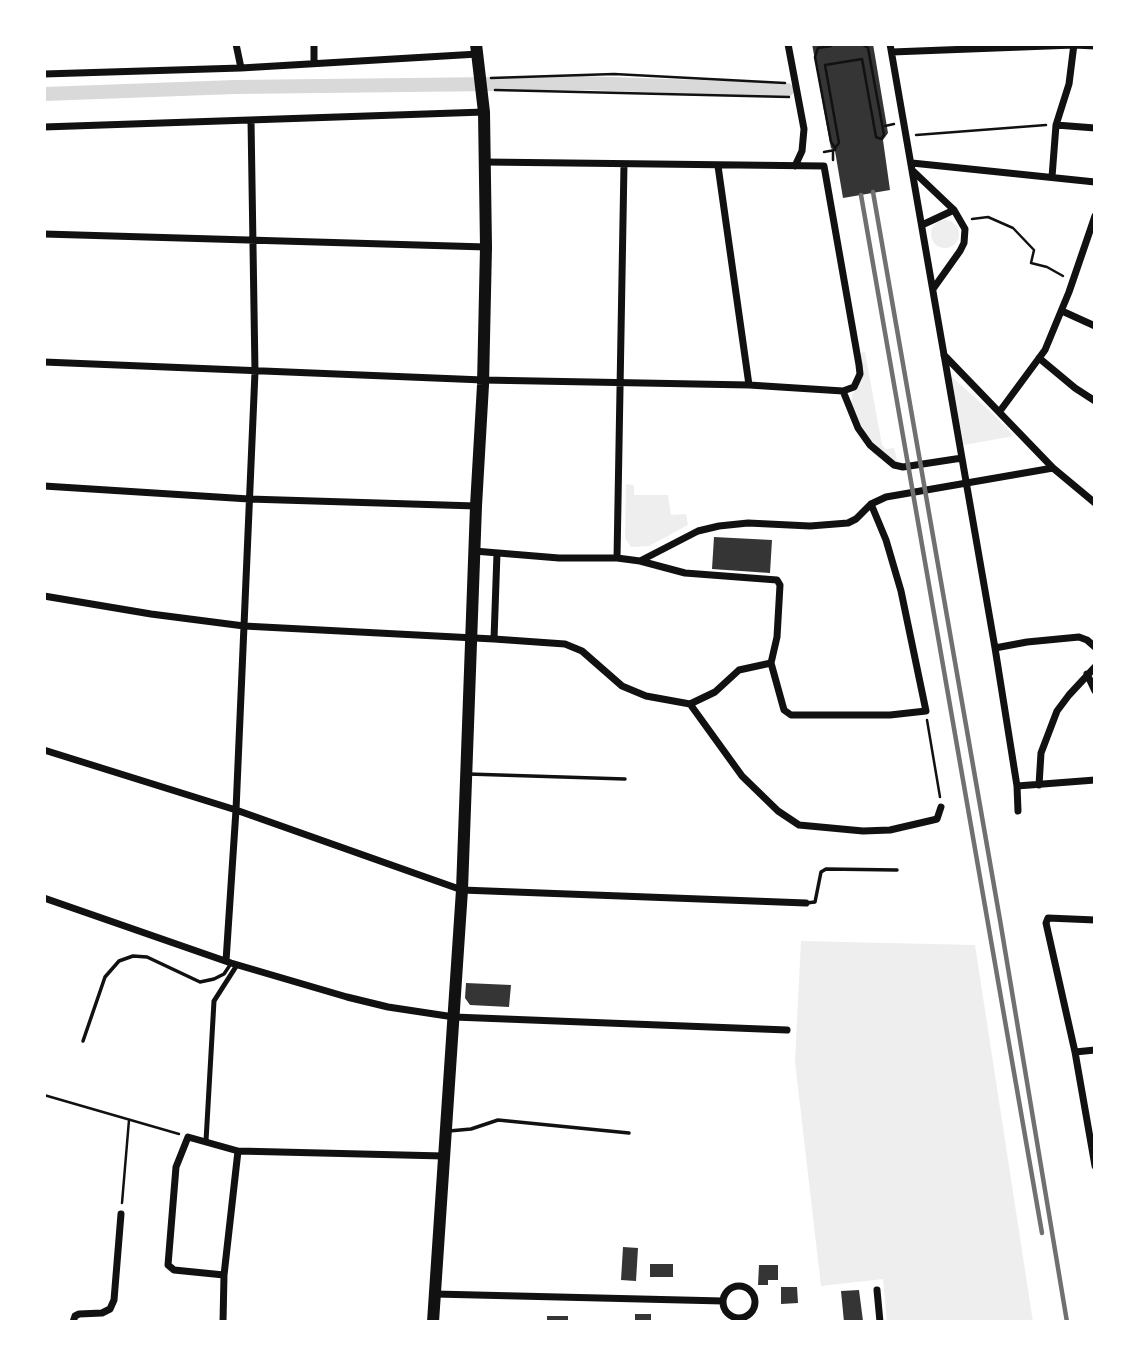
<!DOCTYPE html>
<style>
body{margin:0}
#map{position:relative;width:1139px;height:1366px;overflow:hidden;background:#fff;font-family:"Roboto Condensed",sans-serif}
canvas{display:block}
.frame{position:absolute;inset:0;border:46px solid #fff;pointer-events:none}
</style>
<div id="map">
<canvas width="1139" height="1366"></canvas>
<div class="frame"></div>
</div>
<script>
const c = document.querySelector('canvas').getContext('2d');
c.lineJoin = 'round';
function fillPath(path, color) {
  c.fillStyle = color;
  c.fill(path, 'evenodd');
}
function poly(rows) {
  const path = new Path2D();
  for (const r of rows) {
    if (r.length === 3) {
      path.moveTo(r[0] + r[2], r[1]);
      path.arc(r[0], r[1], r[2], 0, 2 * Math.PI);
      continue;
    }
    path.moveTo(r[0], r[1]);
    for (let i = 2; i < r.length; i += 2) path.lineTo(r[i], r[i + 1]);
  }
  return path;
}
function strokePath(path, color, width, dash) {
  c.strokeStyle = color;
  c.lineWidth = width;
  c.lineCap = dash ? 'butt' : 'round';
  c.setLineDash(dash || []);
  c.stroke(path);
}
const green = poly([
 [945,234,14],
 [865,352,882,445,886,449,894,448,898,463,889,464,873,453,861,433,851,407,852,395,862,379,861,353],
 [951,376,994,415,1014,436,964,445],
 [626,484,634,485,634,495,668,495,671,515,686,514,688,525,649,546,631,547,625,538],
 [801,941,975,945,1033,1322,887,1322,883,1279,821,1286,795,1062]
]);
const canal = poly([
 [44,94,235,87,581,83,787,90]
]);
const building = poly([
 [812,44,873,44,888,133,883,140,890,190,843,198,835,151,831,148],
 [714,537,772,540,770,573,712,569],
 [466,983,511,985,509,1007,470,1005,465,998],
 [623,1247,638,1248,636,1281,621,1280],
 [650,1264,673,1264,673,1277,650,1277],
 [759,1265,778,1265,778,1280,768,1280,768,1285,758,1285],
 [781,1287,797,1287,798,1303,781,1304],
 [859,1290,863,1321,844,1322,841,1291],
 [635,1314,651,1314,651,1322,635,1322],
 [547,1316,568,1316,568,1322,547,1322]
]);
const path = poly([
 [831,46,818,48,815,57,831,142,835,148,839,143,825,65,862,59,876,137,881,139,884,135,868,48,862,44],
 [491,78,614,74,785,83],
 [495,90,789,97],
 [885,126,894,124],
 [916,135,1046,125],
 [824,152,835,150],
 [833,160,833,151],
 [972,219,988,217,1013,228,1034,250,1031,263,1047,267,1063,276],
 [927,720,940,797],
 [44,1095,179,1134],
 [122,1203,129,1120]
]);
const service = poly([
 [468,774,625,779],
 [806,903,815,902,821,872,826,869,897,870],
 [83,1041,105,977,119,961,133,956,147,957,200,982,214,979,224,974,230,965],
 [449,1131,471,1129,498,1120,629,1133]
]);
const pedestrian = poly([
 [206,1141,214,1001,237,965]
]);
const minor = poly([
 [236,44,241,68],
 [788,44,804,129,802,151,795,166],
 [890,44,995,648,1017,786,1018,811],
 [892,52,1074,45,1095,46],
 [314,63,314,44],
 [44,74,241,68,478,54],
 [1056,125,1095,128],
 [44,127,484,112],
 [485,162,824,166,859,365,860,374,854,387,843,391],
 [912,163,1095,182],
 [718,166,749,385],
 [913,171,954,210,965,229,964,243,960,251,933,289],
 [1052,177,1056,125,1069,84,1074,44],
 [922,225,954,210],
 [44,234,486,247],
 [1062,311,1095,326],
 [944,355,1053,468,1095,503],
 [1039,358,1075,388,1095,401],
 [44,362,483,380,749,385,843,391,858,428,870,445,894,465,903,467,962,458],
 [1000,411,1045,350,1069,292,1095,216],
 [44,486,249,499,476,506],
 [474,551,559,558,617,558,640,561,685,573,777,580,780,585,777,637,771,663],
 [617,558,624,164],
 [640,561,698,531,719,526,748,523,810,526,848,523,856,519,871,504,886,497,1053,468],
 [44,596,151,614,244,626,494,639,565,644,582,651,622,686,646,696,690,704,715,692,739,670,771,663],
 [494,639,497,553],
 [995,648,1027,642,1079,637,1087,640,1095,647],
 [771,663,784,710,791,715,890,715,926,711,901,591,886,540,871,504],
 [1087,674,1095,691],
 [690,704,742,776,778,811,799,825,863,831,890,830,933,820,937,819,941,807],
 [44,750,236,810,462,890,806,903],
 [1039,785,1041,753,1057,711,1069,695,1095,667],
 [1017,786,1095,780],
 [44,898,231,963,347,997,388,1007,454,1017,787,1030],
 [1095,920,1048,918,1046,923,1075,1052,1095,1166],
 [226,961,236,810,255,372,251,120],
 [1075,1052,1095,1050],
 [224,1275,174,1270,168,1265,176,1167,188,1137,238,1151,444,1156],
 [739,1302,16],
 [877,1290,880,1322],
 [435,1294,723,1301],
 [73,1322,75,1316,79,1314,102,1313,110,1309,114,1300,121,1214],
 [223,1322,224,1275,238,1151]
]);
const primary = poly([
 [433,1322,462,890,476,506,483,385,486,247,484,112,476,44]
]);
const rail = poly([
 [873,192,1000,920,1067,1322],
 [861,195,1042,1233]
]);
fillPath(green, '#eee');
strokePath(canal, '#d9d9d9', 14);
fillPath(building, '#353535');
strokePath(path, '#111', 2.5);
strokePath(service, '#111', 3.5);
strokePath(pedestrian, '#111', 5);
strokePath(minor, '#111', 7);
strokePath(primary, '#111', 12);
strokePath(rail, '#707070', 4.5);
</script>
